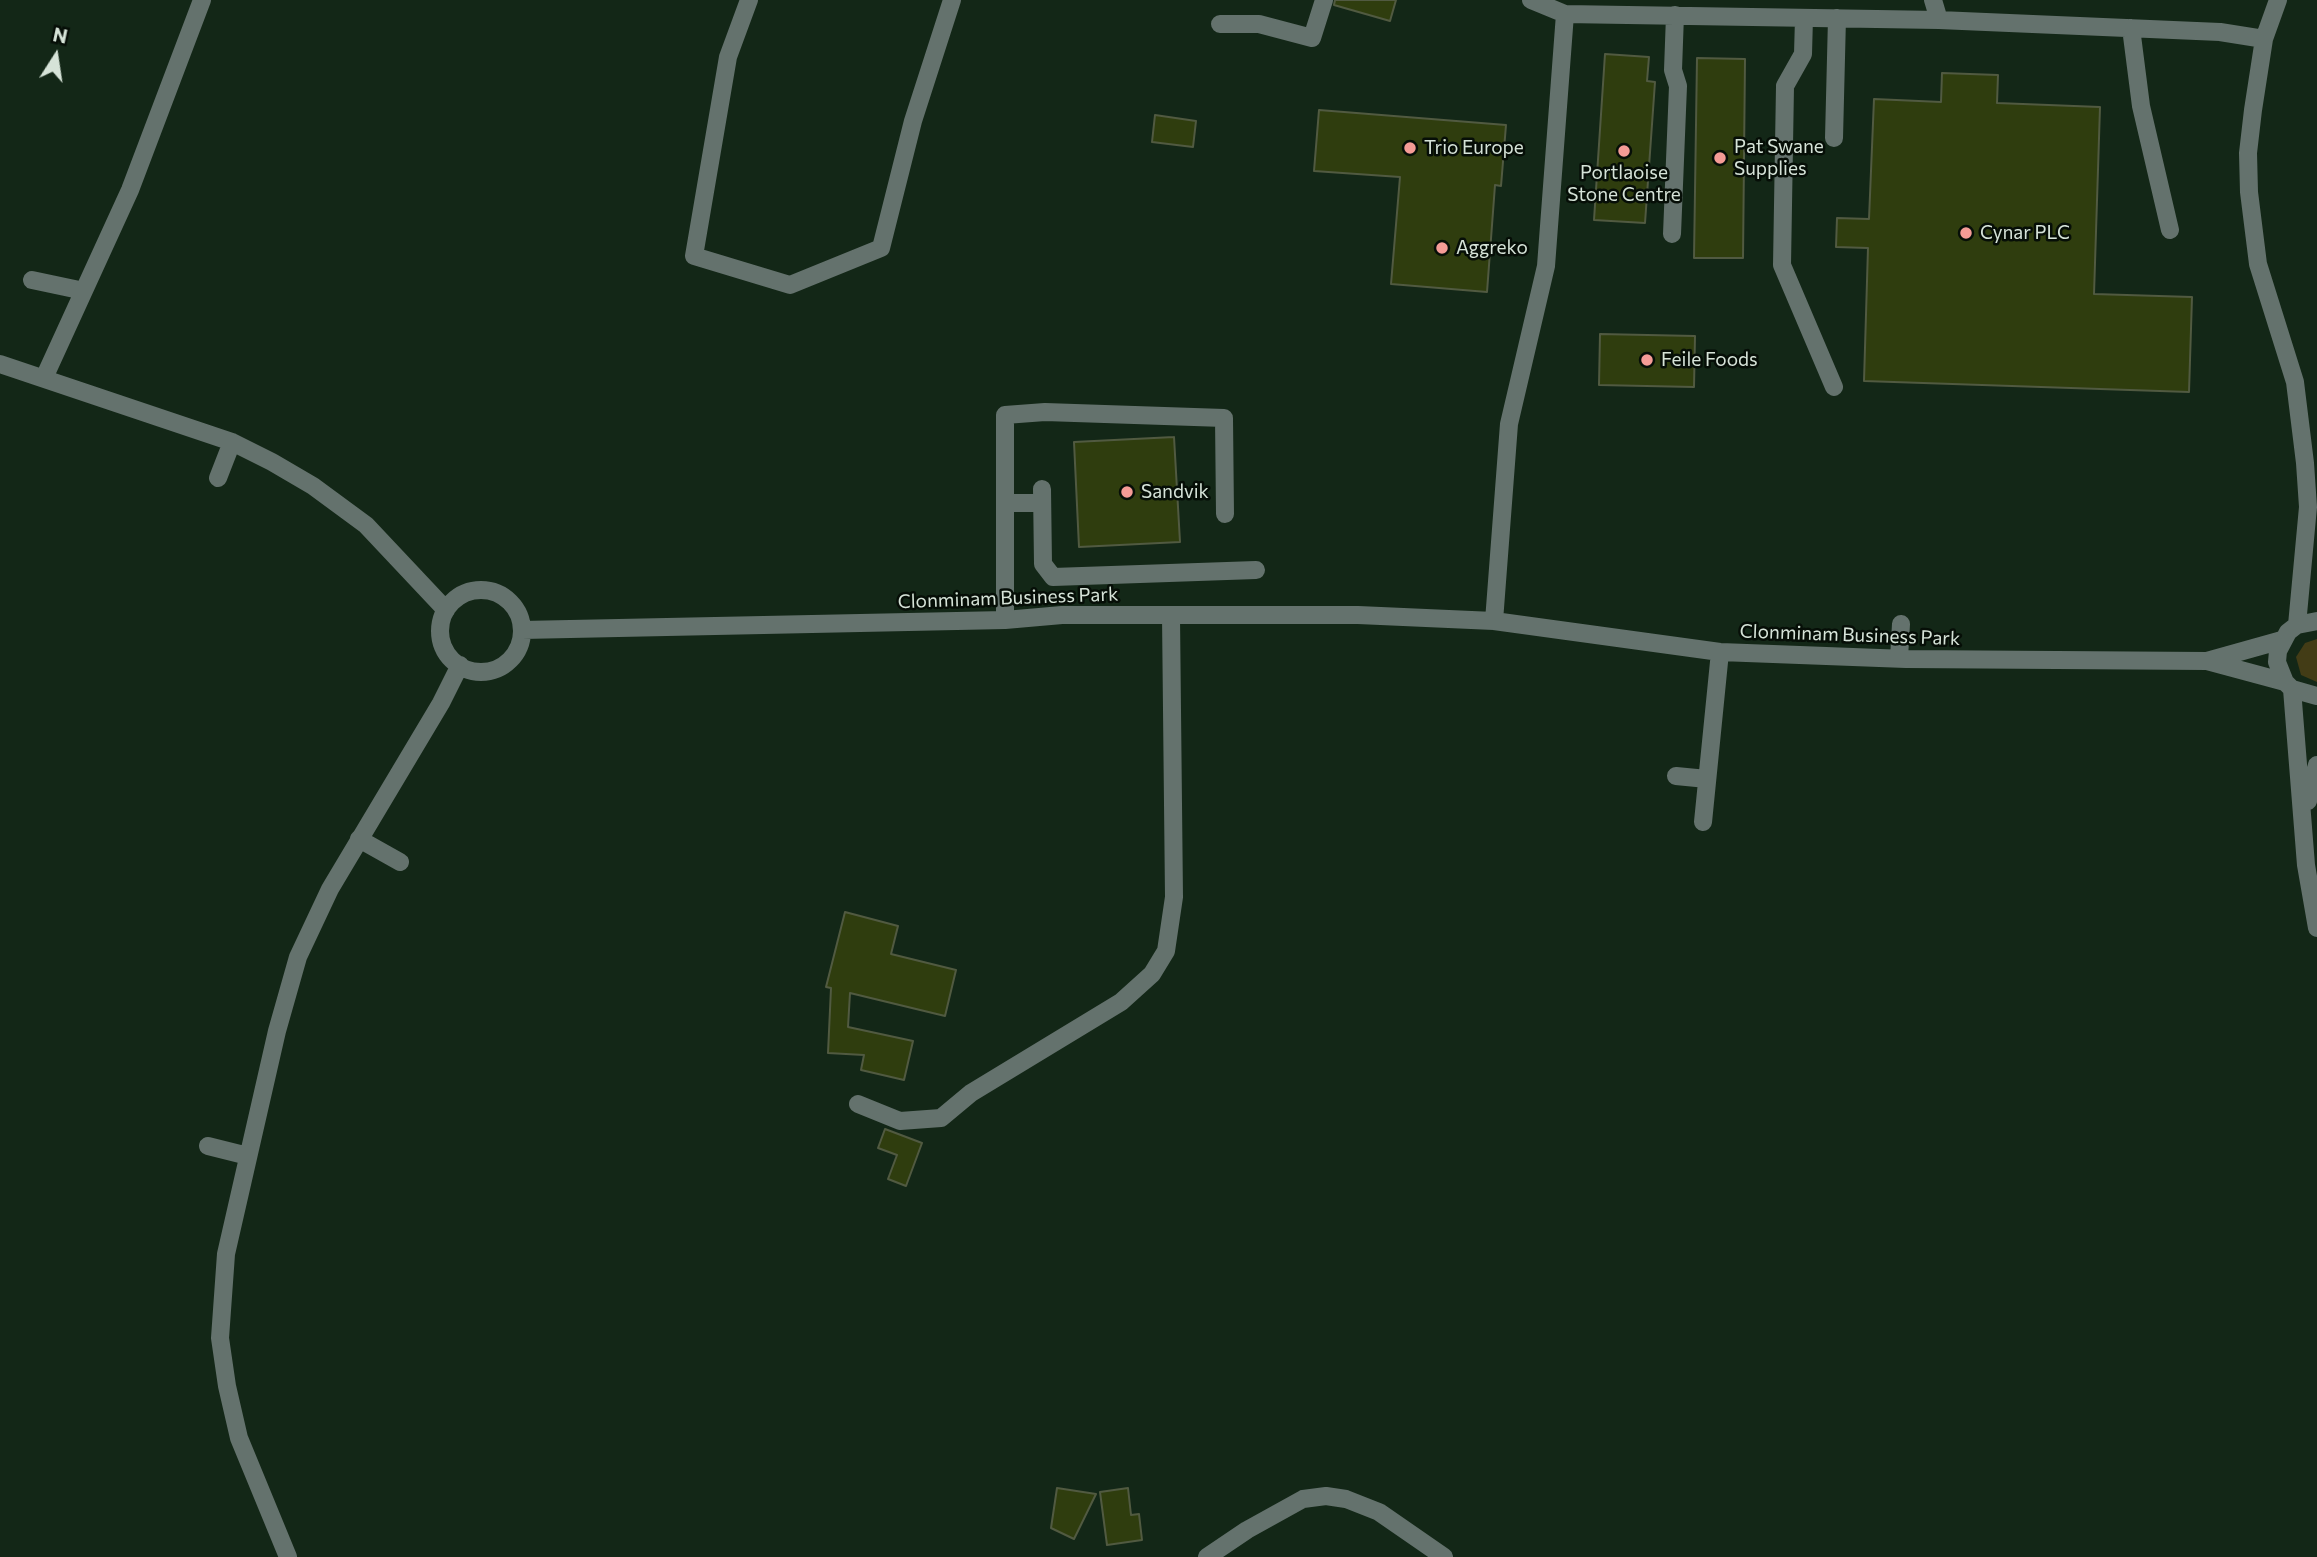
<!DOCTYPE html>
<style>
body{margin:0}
#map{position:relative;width:2317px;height:1557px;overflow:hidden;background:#132717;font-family:Commissioner,sans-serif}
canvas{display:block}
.north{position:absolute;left:21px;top:21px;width:70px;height:70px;-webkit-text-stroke:5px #060e07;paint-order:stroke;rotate:12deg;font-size:19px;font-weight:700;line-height:28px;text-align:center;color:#d6e3d8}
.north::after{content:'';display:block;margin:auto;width:24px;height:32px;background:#d6e3d8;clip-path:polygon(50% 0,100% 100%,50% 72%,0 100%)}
</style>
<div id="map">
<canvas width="2317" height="1557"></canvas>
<div class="north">N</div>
</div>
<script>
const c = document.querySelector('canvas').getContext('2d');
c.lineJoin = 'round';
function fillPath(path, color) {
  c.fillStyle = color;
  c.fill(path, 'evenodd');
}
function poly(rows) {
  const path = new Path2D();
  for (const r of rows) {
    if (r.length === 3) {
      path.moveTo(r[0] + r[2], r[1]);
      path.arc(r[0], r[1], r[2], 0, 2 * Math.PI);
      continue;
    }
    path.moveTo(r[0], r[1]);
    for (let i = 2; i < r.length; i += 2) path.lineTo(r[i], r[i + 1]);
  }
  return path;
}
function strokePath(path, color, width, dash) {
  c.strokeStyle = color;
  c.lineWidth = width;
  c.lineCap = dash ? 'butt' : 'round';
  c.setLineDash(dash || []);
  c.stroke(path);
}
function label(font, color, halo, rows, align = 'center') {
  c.font = font + ' Commissioner,sans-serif';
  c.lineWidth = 5;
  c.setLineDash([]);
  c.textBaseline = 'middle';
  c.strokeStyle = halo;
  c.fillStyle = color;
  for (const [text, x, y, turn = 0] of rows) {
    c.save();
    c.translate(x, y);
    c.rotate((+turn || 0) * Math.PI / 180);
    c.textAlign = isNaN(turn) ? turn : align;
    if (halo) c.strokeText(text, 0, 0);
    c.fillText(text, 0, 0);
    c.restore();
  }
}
const green = poly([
 [2317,639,2317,682,2301,675,2296,657,2305,643]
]);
const building = poly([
 [1335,0,1396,0,1390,21,1334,5,1335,0],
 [1605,54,1649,57,1647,81,1655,82,1645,223,1594,220,1605,54],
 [1697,58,1745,59,1743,258,1694,258,1697,58],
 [1942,73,1998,75,1997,103,2100,107,2094,294,2192,297,2189,392,1864,381,1868,248,1836,247,1837,218,1869,219,1874,99,1941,102,1942,73],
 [1319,110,1506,125,1501,186,1495,185,1487,292,1391,284,1400,177,1314,171,1319,110],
 [1155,115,1196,121,1193,147,1152,142,1155,115],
 [1600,334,1695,336,1694,387,1599,385,1600,334],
 [1174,437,1180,542,1079,547,1074,442,1174,437],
 [845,912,898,926,891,954,956,970,945,1016,850,993,848,1027,913,1041,904,1080,861,1070,864,1055,828,1053,831,988,826,987,845,912],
 [885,1129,922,1143,906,1186,888,1179,897,1155,878,1148,885,1129],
 [1057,1488,1096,1494,1074,1539,1051,1528,1057,1488],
 [1128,1488,1131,1515,1139,1514,1142,1540,1107,1545,1100,1492,1128,1488]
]);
const minor = poly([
 [749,0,728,57,694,256,790,285,881,248,913,121,952,0],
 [1531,0,1565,14,1939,20,2220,32,2264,39],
 [1933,0,1939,20],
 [2278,0,2264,39,2253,110,2248,153,2249,192,2258,264,2295,382,2305,463,2308,507,2297,625],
 [1804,18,1803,54,1785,86,1782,265,1834,387],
 [1220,24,1259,24,1312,38,1324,0],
 [2131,28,2141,106,2170,230],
 [1834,138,1837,18],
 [1672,234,1678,86,1673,70,1675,15],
 [32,280,84,291],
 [0,364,232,442,272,462,313,486,366,525,446,610],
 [44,378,130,190,202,0],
 [218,478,232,442],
 [1042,489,1043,564,1053,577,1256,570],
 [1005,503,1042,503],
 [481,631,41],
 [1005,620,1005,415,1045,412,1224,418,1225,514],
 [1494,621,1509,424,1546,266,1565,14],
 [2317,621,2297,625,2288,632,2278,651,2277,662,2285,682,2292,689,2317,696],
 [522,630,1005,620,1062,615,1358,615,1494,621,1720,652,1906,659,2207,661,2285,682],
 [1899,658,1901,624],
 [2207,661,2282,640],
 [2292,689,2306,865,2317,928],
 [1676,776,1707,779],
 [2308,801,2317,765],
 [1703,822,1720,652],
 [359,839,400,862],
 [858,1104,900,1121,941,1118,971,1093,1121,1002,1152,974,1166,951,1174,897,1171,616],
 [208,1146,248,1156],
 [288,1557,239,1438,227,1386,220,1338,226,1254,277,1031,298,957,330,889,441,703,460,665],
 [1207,1557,1247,1530,1303,1499,1326,1496,1346,1499,1379,1512,1444,1557]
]);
const markers = [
 [1410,148,7,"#f59c96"],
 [1624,151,7,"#f59c96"],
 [1720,158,7,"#f59c96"],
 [1966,233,7,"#f59c96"],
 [1442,248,7,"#f59c96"],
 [1647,360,7,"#f59c96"],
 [1127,492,7,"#f59c96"]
];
const poiNames = [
 ["Pat Swane",1734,147],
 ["Supplies",1734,169],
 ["Trio Europe",1424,148],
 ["Portlaoise",1624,173,"center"],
 ["Stone Centre",1624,195,"center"],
 ["Cynar PLC",1980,233],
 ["Aggreko",1456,248],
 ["Feile Foods",1661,360],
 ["Sandvik",1141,492]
];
const streetNames = [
 ["Clonminam Business Park",1008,598,-2],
 ["Clonminam Business Park",1850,635,2]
];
fillPath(green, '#433c16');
fillPath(building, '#2f3d0e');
strokePath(building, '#515a41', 2);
strokePath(minor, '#64726d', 18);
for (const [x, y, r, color] of markers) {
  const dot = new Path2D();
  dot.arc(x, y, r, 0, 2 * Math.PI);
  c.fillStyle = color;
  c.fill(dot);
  strokePath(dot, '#060e07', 2.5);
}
label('19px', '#d6e3d8', '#060e07', poiNames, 'left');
label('19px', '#d6e3d8', '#060e07', streetNames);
</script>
